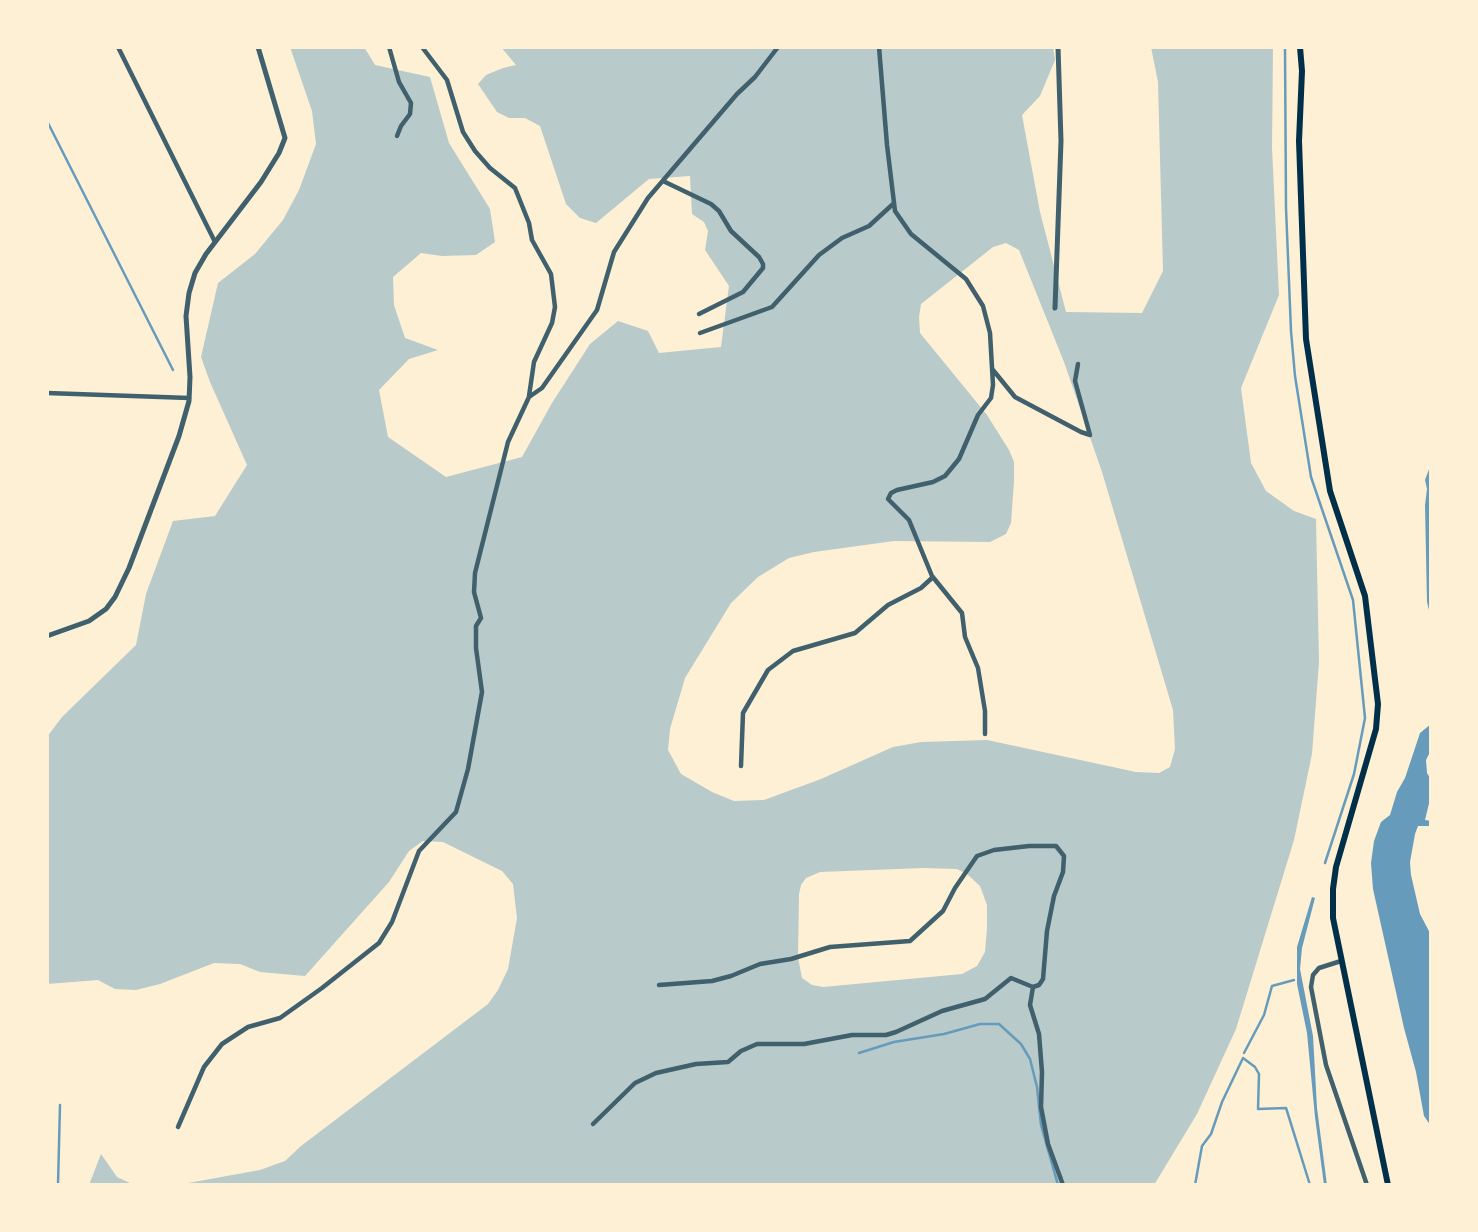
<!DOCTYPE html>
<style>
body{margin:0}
#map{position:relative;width:1478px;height:1232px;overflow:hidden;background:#fdf0d5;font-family:"DM Sans",sans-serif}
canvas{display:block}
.frame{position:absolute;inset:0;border:49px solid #fdf0d5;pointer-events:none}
</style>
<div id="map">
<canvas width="1478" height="1232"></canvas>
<div class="frame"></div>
</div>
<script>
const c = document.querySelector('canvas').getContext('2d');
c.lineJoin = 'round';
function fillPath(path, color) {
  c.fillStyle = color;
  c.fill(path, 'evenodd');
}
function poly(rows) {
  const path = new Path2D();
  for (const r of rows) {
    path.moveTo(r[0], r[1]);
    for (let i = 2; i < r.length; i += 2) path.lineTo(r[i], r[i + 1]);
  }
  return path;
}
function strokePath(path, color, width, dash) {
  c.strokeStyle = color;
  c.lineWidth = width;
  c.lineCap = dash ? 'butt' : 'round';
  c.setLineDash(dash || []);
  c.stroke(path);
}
const green = poly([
 [290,47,364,47,375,65,430,77,449,143,490,209,495,242,476,255,442,256,421,253,393,277,394,305,405,338,438,350,409,359,379,390,388,437,446,477,522,457,552,403,590,344,618,321,648,331,659,353,721,347,729,286,705,250,708,231,704,222,692,214,690,176,649,179,596,223,580,218,566,204,540,126,525,118,509,118,497,112,478,84,486,75,503,68,516,65,501,47,1053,47,1055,60,1040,96,1022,115,1040,212,1066,312,1142,313,1163,271,1158,82,1151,47,1273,47,1272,148,1279,295,1241,388,1251,463,1266,491,1294,511,1316,519,1319,662,1312,754,1294,840,1236,1029,1197,1114,1154,1185,177,1185,260,1170,285,1161,301,1146,488,1004,498,990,508,969,517,918,513,884,502,871,443,842,423,841,409,851,389,882,305,976,260,972,240,964,214,963,160,984,136,990,115,989,98,980,47,984,47,737,62,717,136,645,146,594,173,521,215,516,247,465,210,382,201,357,218,283,255,254,283,220,299,190,316,144,312,111],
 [1006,243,1019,250,1064,362,1102,472,1173,710,1175,749,1170,767,1159,773,1136,772,987,740,921,742,893,747,821,779,764,800,734,801,712,792,681,774,668,750,670,729,685,678,731,603,758,577,789,558,814,552,894,541,990,542,1006,534,1011,523,1014,481,1014,462,1009,450,987,415,920,333,919,317,921,304,993,247],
 [923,868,957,869,967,874,980,886,987,905,987,928,985,952,977,966,962,974,823,987,812,985,802,978,798,957,799,894,801,885,806,878,820,872],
 [101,1154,117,1177,134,1185,89,1185]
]);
const water = poly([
 [1431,464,1431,618,1427,602,1425,505,1427,489,1425,480],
 [1431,724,1431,750,1426,760,1427,773,1431,780,1431,795,1425,820,1431,821,1431,826,1418,826,1415,834,1410,862,1411,875,1420,914,1431,935,1431,1126,1424,1116,1416,1072,1404,1028,1373,889,1371,863,1374,841,1381,822,1390,815,1397,792,1405,778,1420,733],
 [1312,897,1315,898,1302,948,1300,969,1313,1036,1317,1108,1327,1185,1324,1185,1315,1117,1307,1033,1297,984,1297,947]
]);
const stream = poly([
 [1285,47,1286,208,1291,331,1295,376,1311,477,1353,600,1365,718,1354,774,1325,863],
 [47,121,173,370],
 [859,1053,894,1042,944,1034,980,1024,999,1024,1021,1044,1030,1059,1037,1087,1041,1125,1058,1185],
 [1244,1053,1264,1015,1272,986,1294,980],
 [58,1185,60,1105],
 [1195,1185,1202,1146,1211,1134,1222,1102,1243,1058,1255,1067,1259,1074,1258,1109,1286,1108,1287,1111,1310,1185]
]);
const minor = poly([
 [118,47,215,242],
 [389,47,399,82,411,103,410,114,401,126,397,136],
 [422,47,447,80,463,132,475,151,490,168,515,188,529,223,532,240,551,274,555,307,552,323,534,362,529,396],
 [879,47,887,145,895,211,911,234,966,279,983,306,990,333,993,385,991,398,978,415,959,459,945,476,933,482,897,490,891,493,888,499,909,520,932,576,962,613,965,637,978,668,985,711,985,734],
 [663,181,711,204,719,211,731,231,759,257,763,264,763,268,743,292,699,314],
 [700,333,772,307,819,255,842,238,869,226,893,204],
 [993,370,1015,397,1081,432,1090,435,1075,381,1078,364],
 [47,393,189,398],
 [741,766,743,713,768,670,793,651,855,633,888,605,921,588,933,577],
 [1341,961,1319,968,1313,975,1311,987,1326,1065,1367,1185],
 [659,985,712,981,731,976,760,964,791,959,830,947,910,941,943,911,955,888,977,856,994,850,1029,846,1056,846,1064,856,1063,872,1054,896,1047,931,1043,979,1039,985,1033,987,1030,1005,1039,1034,1042,1072,1041,1107,1048,1144,1063,1185],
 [593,1124,635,1083,656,1073,696,1064,728,1062,741,1051,757,1044,804,1044,852,1035,886,1035,896,1032,942,1011,985,999,1011,978,1033,987],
 [178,1127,204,1067,222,1044,248,1027,280,1018,322,988,379,943,392,922,419,851,456,812,468,769,482,692,476,648,476,626,481,618,474,592,475,573,508,442,529,397,542,388,597,310,614,252,648,198,737,94,755,77,778,47]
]);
const tertiary = poly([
 [1055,308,1061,141,1058,47],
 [47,636,89,621,106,609,115,597,129,568,179,436,189,401,190,377,186,316,189,293,195,273,206,254,261,182,279,153,285,138,258,47]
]);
const secondary = poly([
 [1300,47,1302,71,1299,141,1306,339,1330,491,1365,596,1378,704,1376,729,1336,867,1333,889,1333,918,1388,1185]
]);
fillPath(green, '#b9caca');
fillPath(water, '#669bbc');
strokePath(stream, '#669bbc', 2.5);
strokePath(minor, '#3f606c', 4.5);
strokePath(tertiary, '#3f606c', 5);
strokePath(secondary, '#003049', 6);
</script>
